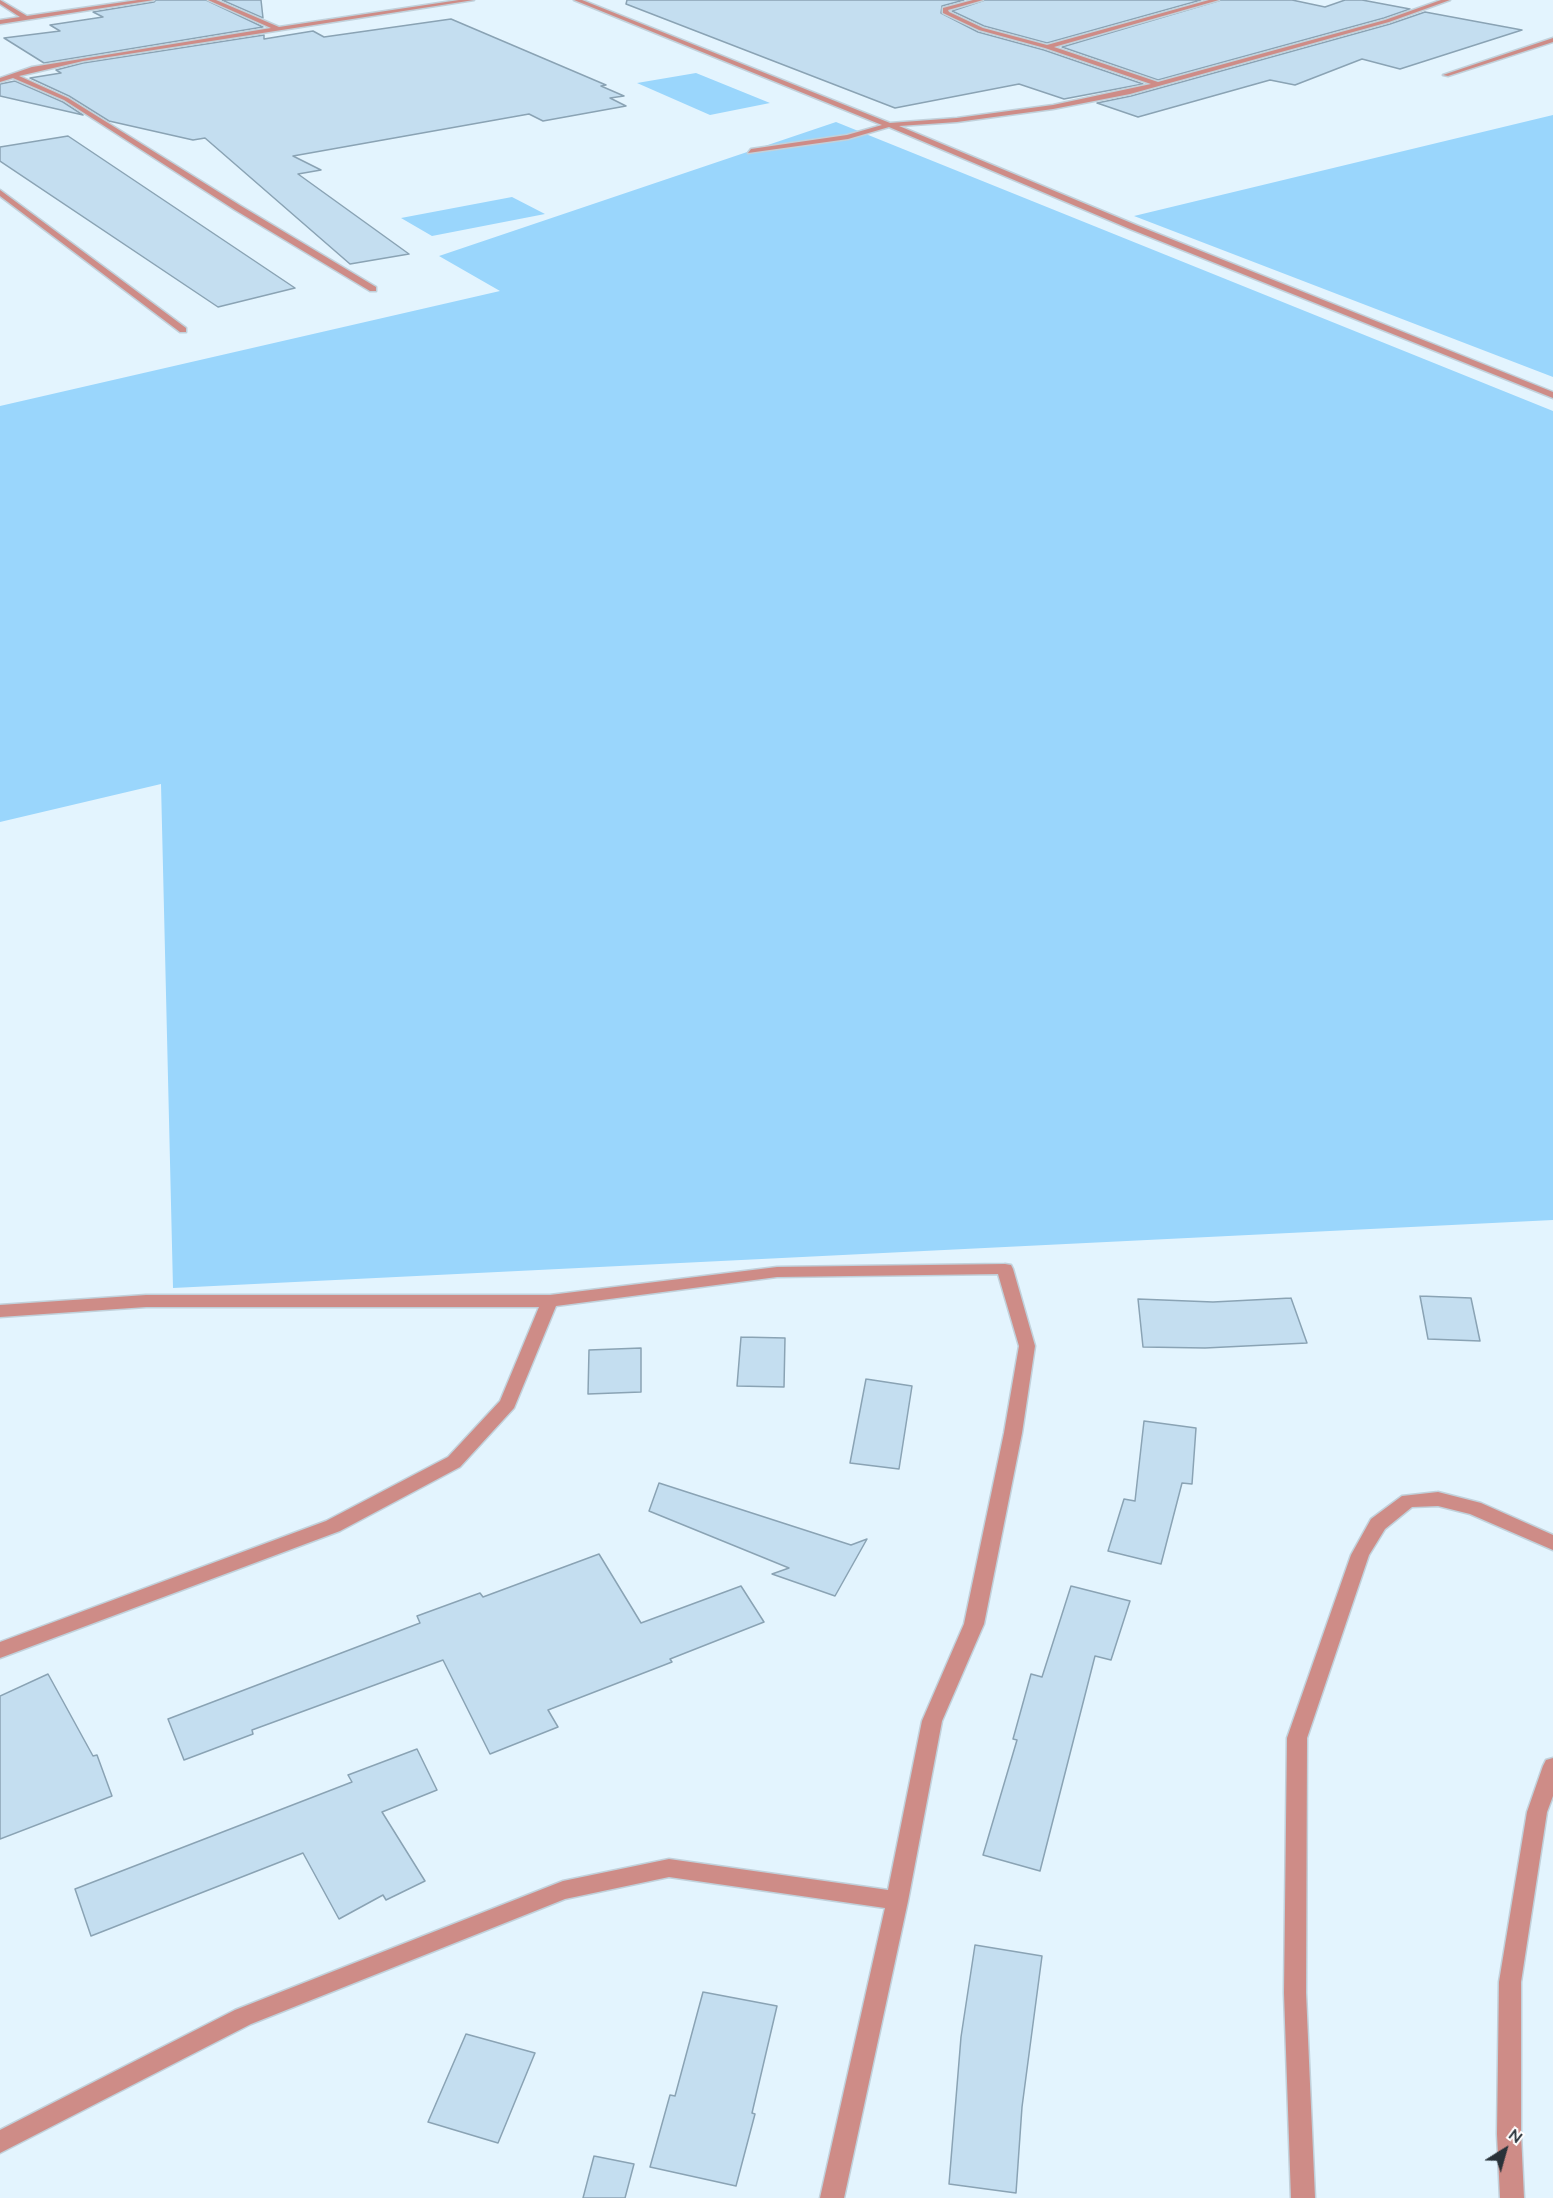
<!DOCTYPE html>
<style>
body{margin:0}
#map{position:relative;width:1553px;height:2198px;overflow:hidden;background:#e3f4fe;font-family:Mulish,sans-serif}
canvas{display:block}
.north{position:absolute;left:1475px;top:2120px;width:60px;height:60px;-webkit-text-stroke:4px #fff;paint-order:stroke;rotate:37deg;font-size:16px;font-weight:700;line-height:24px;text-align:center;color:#283239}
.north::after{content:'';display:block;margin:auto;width:21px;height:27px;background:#283239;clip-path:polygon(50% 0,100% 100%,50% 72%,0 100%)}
</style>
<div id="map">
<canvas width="1553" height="2198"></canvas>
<div class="north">N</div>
</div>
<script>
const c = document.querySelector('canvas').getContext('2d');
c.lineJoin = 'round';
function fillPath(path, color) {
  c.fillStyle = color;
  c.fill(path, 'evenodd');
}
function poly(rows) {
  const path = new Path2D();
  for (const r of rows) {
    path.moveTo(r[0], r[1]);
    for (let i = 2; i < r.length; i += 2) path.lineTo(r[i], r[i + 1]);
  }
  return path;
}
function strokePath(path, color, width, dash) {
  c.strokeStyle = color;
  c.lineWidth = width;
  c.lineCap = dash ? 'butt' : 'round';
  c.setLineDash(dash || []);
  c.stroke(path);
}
const green = poly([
 [696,73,770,103,710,115,637,83],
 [1553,115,1553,377,1134,216],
 [836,122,1553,411,1553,1220,173,1288,161,784,0,822,0,406,500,291,439,256],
 [512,197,545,214,432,236,401,218]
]);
const building = poly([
 [156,0,206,0,263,27,44,63,4,38,60,31,50,25,103,17,93,12,154,2,156,0],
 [222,0,261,0,263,18,222,0],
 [627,0,964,0,942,6,941,13,978,32,1044,50,1143,84,1064,99,1019,84,895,108,626,4,627,0],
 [985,0,1201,0,1047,43,984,26,952,11,985,0],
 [1221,0,1292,0,1325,7,1345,0,1362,0,1410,9,1384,18,1158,80,1062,47,1221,0],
 [1425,12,1522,30,1400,69,1362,59,1295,85,1270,80,1138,117,1097,103,1131,96,1390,24,1425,12],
 [451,19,606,85,601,86,624,96,610,98,626,106,543,121,529,114,293,156,321,170,298,174,409,254,350,264,205,138,193,140,109,121,69,96,30,78,61,73,56,70,83,63,264,35,264,39,313,31,324,37,451,19],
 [15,81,63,102,83,115,0,96,0,84,15,81],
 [68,136,295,288,218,307,0,161,0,147,68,136],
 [1420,1296,1471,1298,1480,1341,1428,1339,1420,1296],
 [1291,1298,1307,1343,1205,1348,1143,1347,1138,1299,1213,1302,1291,1298],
 [741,1337,785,1338,784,1387,737,1386,741,1337],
 [641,1348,641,1392,588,1394,589,1350,641,1348],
 [866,1379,912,1386,899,1469,850,1463,866,1379],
 [1144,1421,1196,1428,1192,1484,1182,1483,1161,1564,1108,1551,1124,1499,1135,1501,1144,1421],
 [659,1483,851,1545,867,1539,835,1596,772,1574,789,1568,649,1511,659,1483],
 [599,1554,641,1623,741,1586,764,1622,670,1659,672,1662,548,1710,558,1727,490,1754,443,1660,252,1730,253,1734,184,1760,168,1719,420,1623,417,1616,480,1593,483,1597,599,1554],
 [1071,1586,1130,1601,1111,1660,1095,1656,1040,1871,983,1855,1017,1740,1013,1739,1031,1674,1042,1677,1071,1586],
 [48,1674,93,1756,97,1755,112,1796,0,1839,0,1696,48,1674],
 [417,1749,437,1790,382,1812,425,1881,386,1900,383,1895,339,1919,303,1853,91,1936,75,1889,352,1782,348,1775,417,1749],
 [975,1945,1042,1956,1022,2107,1016,2193,949,2184,961,2037,975,1945],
 [703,1992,777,2006,752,2113,755,2114,736,2186,650,2167,670,2095,675,2096,703,1992],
 [466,2034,535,2053,498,2143,428,2122,466,2034],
 [594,2156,634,2164,625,2198,583,2198,594,2156]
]);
const minor = poly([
 [0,0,27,16,138,0,154,0,0,24,0,20,20,17,0,4,0,0],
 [208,0,216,0,279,27,459,0,474,0,83,61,19,76,68,98,241,206,376,287,376,291,370,291,235,210,64,100,13,78,0,82,0,78,32,67,271,28,208,0],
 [574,0,582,0,890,123,957,118,1053,105,1151,84,1045,48,979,30,943,13,943,8,973,0,983,0,948,10,949,12,983,28,1047,45,1209,0,1219,0,1054,47,1158,82,1385,20,1441,0,1450,0,1389,22,1130,94,1053,109,957,122,899,126,1136,225,1553,392,1553,398,1130,229,889,127,848,139,748,153,751,149,847,135,882,125,574,0],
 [1553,38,1553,42,1448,76,1443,75,1553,38],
 [0,190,186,328,186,332,180,332,0,196,0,190],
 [1005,1264,1011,1265,1013,1269,1035,1346,1022,1433,984,1624,942,1721,908,1901,844,2198,820,2198,885,1908,669,1877,565,1899,251,2024,0,2153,0,2130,235,2010,563,1881,669,1859,888,1890,922,1721,964,1624,1004,1433,1019,1346,998,1274,777,1277,556,1306,514,1408,460,1467,340,1531,0,1658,0,1642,326,1521,448,1457,500,1401,539,1307,146,1307,0,1317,0,1305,146,1295,550,1295,777,1267,1005,1264],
 [1438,1492,1481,1503,1553,1535,1553,1550,1470,1514,1438,1506,1412,1507,1385,1529,1369,1555,1307,1738,1306,1993,1315,2198,1291,2198,1284,1993,1287,1738,1351,1555,1371,1519,1402,1496,1438,1492]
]);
const tertiary = poly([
 [1553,1758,1553,1796,1547,1812,1521,1982,1521,2134,1524,2198,1500,2198,1497,2134,1499,1982,1527,1812,1543,1766,1546,1760,1553,1758]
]);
fillPath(green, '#9ad6fc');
fillPath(building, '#c4def0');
strokePath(building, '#8aa3b4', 1.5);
strokePath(minor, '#c1d1db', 3);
strokePath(tertiary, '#c1d1db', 3);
fillPath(minor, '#ce8c87');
fillPath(tertiary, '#ce8c87');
</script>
